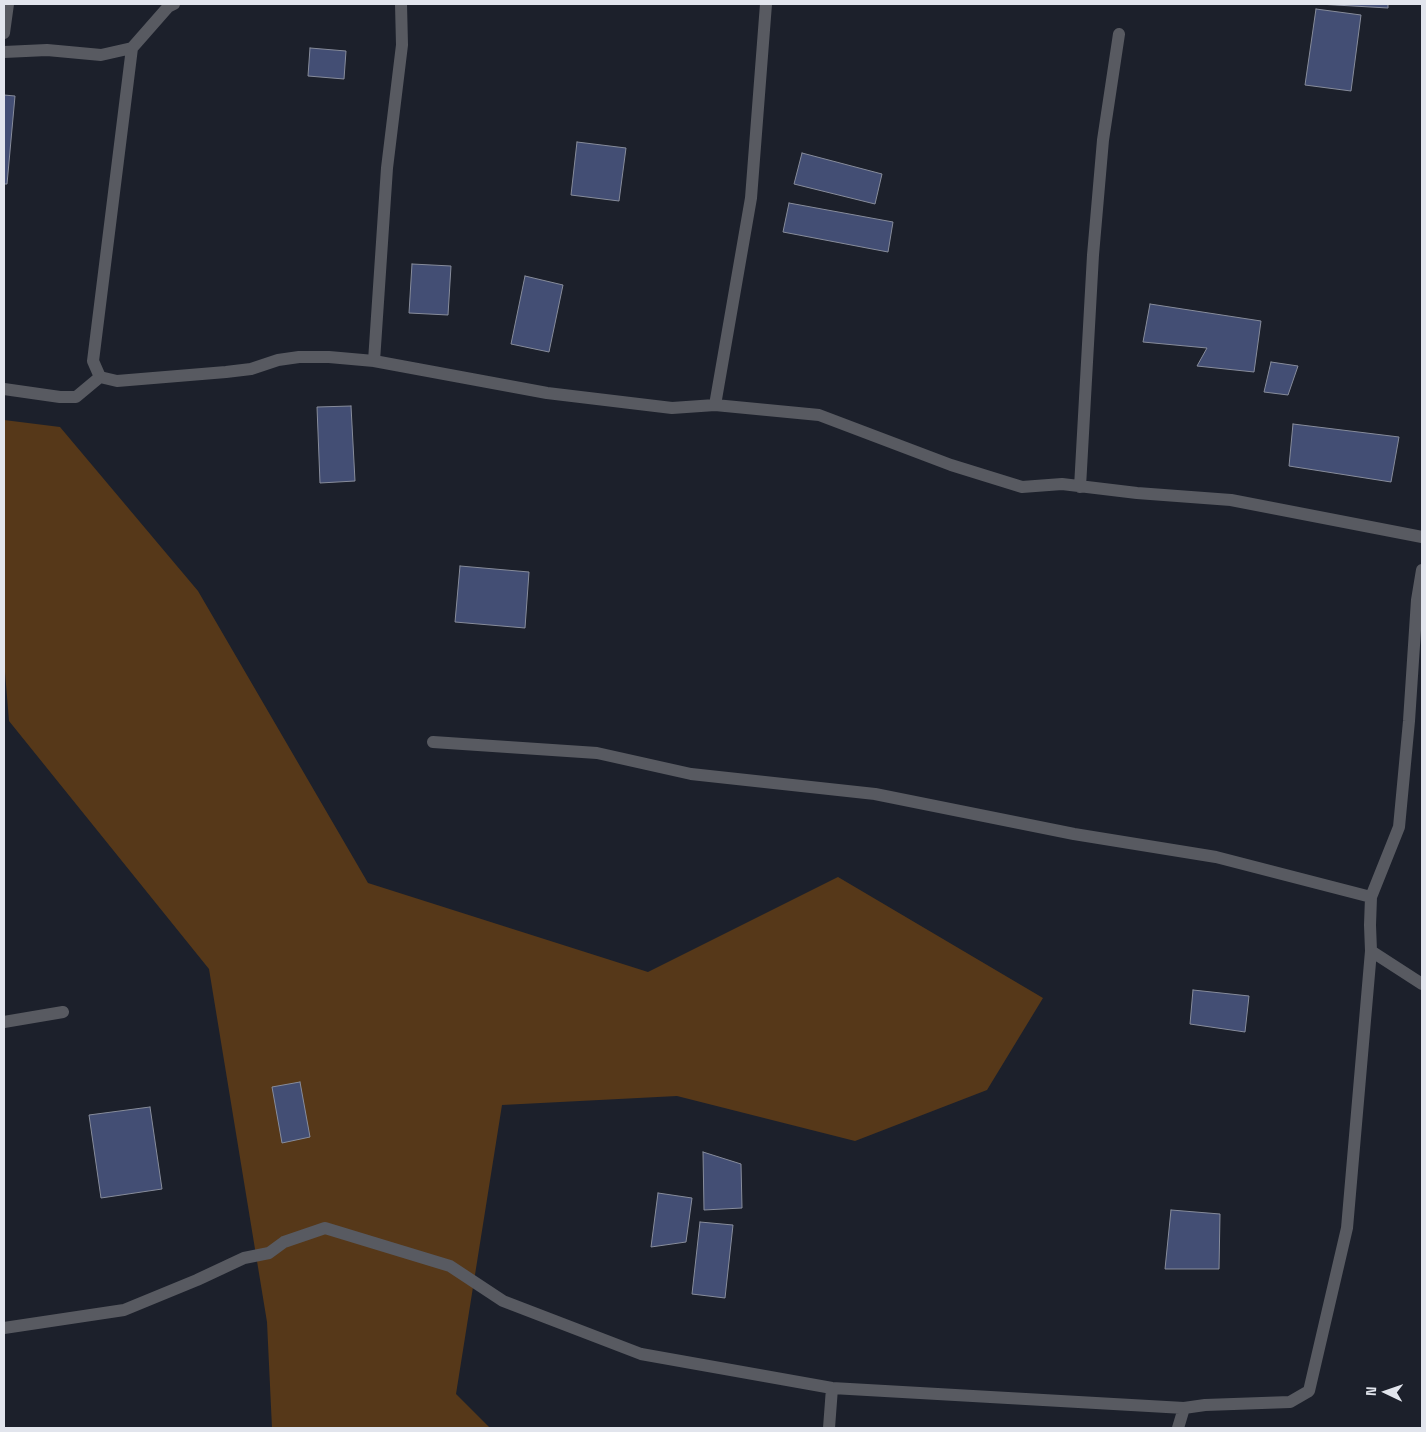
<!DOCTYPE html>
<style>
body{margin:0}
#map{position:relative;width:1426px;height:1432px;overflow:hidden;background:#1c202b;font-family:"Space Grotesk",sans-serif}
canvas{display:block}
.frame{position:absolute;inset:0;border:5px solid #e2e5ed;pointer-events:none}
.north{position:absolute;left:1361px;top:1367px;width:50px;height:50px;-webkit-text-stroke:4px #1c202b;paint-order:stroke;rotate:273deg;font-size:14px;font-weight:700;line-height:20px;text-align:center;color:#e2e5ed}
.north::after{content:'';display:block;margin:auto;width:18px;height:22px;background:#e2e5ed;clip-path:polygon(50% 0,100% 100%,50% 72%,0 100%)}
</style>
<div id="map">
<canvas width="1426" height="1432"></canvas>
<div class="frame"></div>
<div class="north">N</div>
</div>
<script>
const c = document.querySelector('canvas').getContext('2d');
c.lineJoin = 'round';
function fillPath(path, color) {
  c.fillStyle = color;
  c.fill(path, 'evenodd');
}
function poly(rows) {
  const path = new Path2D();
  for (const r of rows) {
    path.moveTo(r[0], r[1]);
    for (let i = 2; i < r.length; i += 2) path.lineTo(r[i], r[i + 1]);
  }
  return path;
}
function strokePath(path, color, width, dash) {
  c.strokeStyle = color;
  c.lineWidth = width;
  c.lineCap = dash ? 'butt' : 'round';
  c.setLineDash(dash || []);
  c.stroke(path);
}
const green = poly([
 [4,420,60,427,198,591,368,883,648,972,838,877,1043,998,987,1090,855,1141,677,1096,502,1105,456,1394,490,1428,272,1428,267,1322,209,969,9,721,4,660]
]);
const building = poly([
 [1318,4,1388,4,1388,8,1318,4],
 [1316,9,1361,15,1351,91,1305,85,1316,9],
 [310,48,346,51,344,79,308,76,310,48],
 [4,95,15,96,7,184,4,184,4,95],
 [577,142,626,148,619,201,571,195,577,142],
 [802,153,882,174,875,204,794,184,802,153],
 [789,203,893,222,888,252,783,232,789,203],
 [412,264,451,266,448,315,409,313,412,264],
 [525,276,563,285,549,352,511,344,525,276],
 [1150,304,1261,321,1254,372,1197,366,1207,348,1143,342,1150,304],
 [1271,362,1298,366,1288,395,1264,392,1271,362],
 [351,406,355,481,320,483,317,407,351,406],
 [1293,424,1399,437,1391,482,1289,466,1293,424],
 [460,566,529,572,525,628,455,622,460,566],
 [1193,990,1249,996,1245,1032,1190,1024,1193,990],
 [300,1082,310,1137,282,1143,272,1087,300,1082],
 [150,1107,162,1189,101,1198,89,1115,150,1107],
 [703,1152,741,1164,742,1208,704,1210,703,1152],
 [658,1193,692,1198,686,1242,651,1247,658,1193],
 [1171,1210,1220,1214,1219,1269,1165,1269,1171,1210],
 [700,1222,733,1225,725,1298,692,1294,700,1222]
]);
const street = poly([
 [4,33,8,4],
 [132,48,93,361,100,377,117,381,226,372,251,369,278,360,299,357,329,357,374,361,547,393,672,408,715,405,819,415,951,465,1022,487,1062,484,1137,493,1231,500,1422,537],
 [4,52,47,50,101,55,132,48,168,7,174,4],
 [374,361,387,168,402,45,401,4],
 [4,389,60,397,76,397,100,377],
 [715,405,751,198,766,4],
 [1080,487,1093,255,1103,140,1119,34],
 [433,742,597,753,691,774,875,794,1074,834,1216,857,1371,897],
 [1371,951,1422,984],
 [4,1022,63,1012],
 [4,1328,124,1310,197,1280,244,1258,269,1253,284,1242,325,1228,450,1266,503,1301,641,1354,832,1388,1184,1408],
 [829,1428,832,1388],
 [1178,1428,1184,1408,1205,1405,1290,1402,1309,1391,1347,1228,1371,951,1370,925,1371,897,1399,827,1409,721,1417,600,1422,570]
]);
fillPath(green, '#563819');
fillPath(building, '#434e74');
strokePath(building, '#878c9b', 1);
strokePath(street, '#585a61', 12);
</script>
